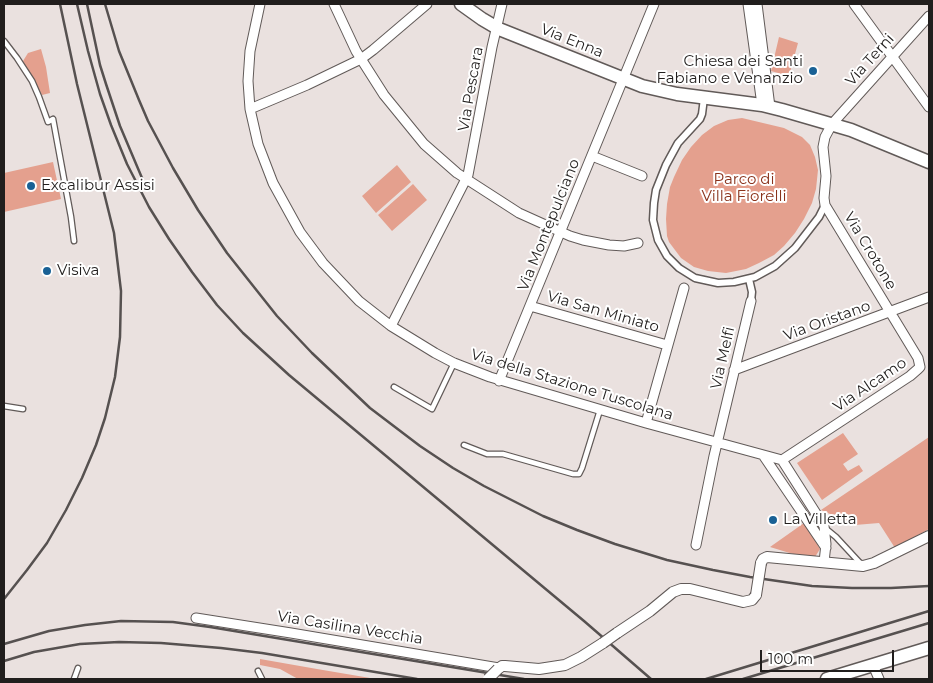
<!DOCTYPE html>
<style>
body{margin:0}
#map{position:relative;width:933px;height:683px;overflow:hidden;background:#eae1df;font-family:Montserrat,sans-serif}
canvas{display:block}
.frame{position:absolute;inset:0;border:5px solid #211e1d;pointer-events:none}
.scale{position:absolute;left:760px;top:650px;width:134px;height:22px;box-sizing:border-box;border:2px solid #211e1d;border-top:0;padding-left:6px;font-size:15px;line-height:18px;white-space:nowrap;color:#211e1d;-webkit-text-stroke:4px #fff;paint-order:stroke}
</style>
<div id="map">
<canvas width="933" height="683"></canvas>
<div class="frame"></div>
<div class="scale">100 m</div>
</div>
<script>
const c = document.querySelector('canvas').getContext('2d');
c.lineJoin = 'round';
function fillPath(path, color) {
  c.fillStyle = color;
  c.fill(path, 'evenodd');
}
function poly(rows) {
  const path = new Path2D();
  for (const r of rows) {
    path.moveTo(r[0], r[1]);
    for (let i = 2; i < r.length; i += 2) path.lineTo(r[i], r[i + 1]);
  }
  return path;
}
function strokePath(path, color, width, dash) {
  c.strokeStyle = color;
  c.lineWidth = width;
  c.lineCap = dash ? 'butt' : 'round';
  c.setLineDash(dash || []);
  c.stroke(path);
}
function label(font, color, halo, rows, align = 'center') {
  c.font = font + ' Montserrat,sans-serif';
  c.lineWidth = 4;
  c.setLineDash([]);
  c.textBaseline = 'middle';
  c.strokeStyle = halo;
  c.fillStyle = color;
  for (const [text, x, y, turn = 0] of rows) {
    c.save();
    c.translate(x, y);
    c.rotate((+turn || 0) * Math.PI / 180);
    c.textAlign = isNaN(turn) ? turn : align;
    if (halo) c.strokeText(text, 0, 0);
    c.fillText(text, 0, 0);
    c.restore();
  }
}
const green = poly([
 [779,37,798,43,789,76,771,71],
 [41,49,46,67,50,93,42,95,23,61,28,53],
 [742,118,784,128,802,137,810,145,815,157,818,170,816,189,812,203,804,219,795,233,784,246,774,255,759,263,746,269,726,273,708,271,694,267,681,258,669,242,667,236,666,219,667,204,670,187,674,177,682,160,691,147,702,135,714,126,728,120],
 [53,162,61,199,4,212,4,173],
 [397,165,411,182,376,213,362,196],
 [413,184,427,200,392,231,378,215],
 [843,433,858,454,843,464,848,471,859,465,863,471,822,500,797,463],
 [929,437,929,529,895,548,879,523,855,525,821,510],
 [804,523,812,535,820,549,815,557,793,554,770,547],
 [260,659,317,669,376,679,298,679,280,669,260,665]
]);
const service = poly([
 [4,41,17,58,32,81,39,97,48,122,53,119,71,217,74,241],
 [394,387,432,409,454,363],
 [4,406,23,409],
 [464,445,487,454,503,454,573,474,579,474,582,468,600,410],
 [825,528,836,537,861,564],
 [258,671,262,679],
 [74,679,78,668]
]);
const pedestrian = poly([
 [704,98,702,114,700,119,678,143,666,165,656,190,654,203,653,220,658,240,667,256,679,268,695,278,718,283,734,282,755,277,775,266,795,248,819,217,825,205],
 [749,279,752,292,751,301]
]);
const minor = poly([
 [260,4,250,51,248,81,250,109,258,144,273,183,300,232,323,263,359,301,391,326,435,353,454,363,490,377,646,423,782,460,824,526,826,544,824,562],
 [334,4,356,51,384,95,424,144,457,173,519,213,570,236,583,240,609,245,624,246,638,243],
 [748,4,762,105],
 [757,4,770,107],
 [854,4,929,107],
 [250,109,307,85,361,59,373,50,427,4],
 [592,156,642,176],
 [530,306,667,345],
 [391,326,468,175,492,47,502,4],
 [734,370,929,297],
 [499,381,654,4],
 [646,423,684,288],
 [763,455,826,548],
 [782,460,910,376,918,369,920,367,918,358,825,205,824,198,826,176,823,147,825,137,832,124,929,16],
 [696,545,714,456,751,301],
 [196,618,291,633,499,668],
 [873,665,879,679]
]);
const tertiary = poly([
 [761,563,763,559,767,557,863,566,874,563,929,536],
 [617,633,650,611,673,592,681,589,690,589,743,602,752,600,756,595],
 [498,669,502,666,505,666,539,669,565,665,581,657,603,643]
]);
const secondary = poly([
 [461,4,482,19,499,29,642,86,677,94,762,105,782,110,851,130,929,162],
 [827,679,929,648]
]);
const rail = poly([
 [77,4,88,51,100,94,111,125,127,164,149,207,169,239,192,272,217,305,243,333,289,375,584,621,651,679],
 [87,4,100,65,106,84,120,126,142,178],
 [105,4,119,51,139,100,148,121,173,168,198,210,227,253,277,316,312,353,370,408,420,446,453,468,484,486,543,516,577,530,615,544,667,560,713,570,750,577,812,586,852,588,891,588,929,586],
 [4,599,27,570,47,543,66,510,82,478,96,445,105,418,115,377,120,337,121,291,114,233,77,84,60,4],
 [4,644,49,631,85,625,121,621,173,622,210,627,524,679],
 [4,661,34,652,80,644,119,642,161,643,221,648,262,653,417,679],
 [706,679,929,611],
 [743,679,929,623]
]);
const tertiaryBridge = poly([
 [756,595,761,563],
 [603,643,617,633],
 [488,679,498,669]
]);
const markers = [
 [813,71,5,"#196195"],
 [31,186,5,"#196195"],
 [47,271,5,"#196195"],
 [773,520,5,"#196195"]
];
const streetNames = [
 ["Via Enna",572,41,22],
 ["Via Terni",870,60,-48],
 ["Via Pescara",471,89,-80],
 ["Via Montepulciano",549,225,-68],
 ["Via Crotone",870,251,59],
 ["Via San Miniato",603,312,16],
 ["Via Oristano",827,321,-20],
 ["Via Melfi",723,358,-77],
 ["Via della Stazione Tuscolana",572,385,17],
 ["Via Alcamo",870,385,-34],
 ["Via Casilina Vecchia",350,628,9]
];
const poiNames = [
 ["Chiesa dei Santi",803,62,"right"],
 ["Fabiano e Venanzio",803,79,"right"],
 ["Excalibur Assisi",41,186],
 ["Visiva",57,271],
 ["La Villetta",783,520]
];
const parkNames = [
 ["Parco di",744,180],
 ["Villa Fiorelli",744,197]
];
fillPath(green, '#e4a08e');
strokePath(service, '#615a58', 7);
strokePath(pedestrian, '#615a58', 9);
strokePath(minor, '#615a58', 11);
strokePath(tertiary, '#615a58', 12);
strokePath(secondary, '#615a58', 15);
strokePath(service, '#fff', 4.5);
strokePath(pedestrian, '#fff', 6);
strokePath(minor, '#fff', 9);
strokePath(tertiary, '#fff', 10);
strokePath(secondary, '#fff', 12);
strokePath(rail, '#565150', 2.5);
strokePath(tertiaryBridge, '#615a58', 12, []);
strokePath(tertiaryBridge, '#fff', 10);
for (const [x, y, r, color] of markers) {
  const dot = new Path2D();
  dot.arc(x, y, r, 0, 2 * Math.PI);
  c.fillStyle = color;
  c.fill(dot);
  strokePath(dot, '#fff', 2);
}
label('15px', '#211e1d', '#fff', streetNames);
label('15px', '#211e1d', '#fff', poiNames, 'left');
label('15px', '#89321b', '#fff', parkNames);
</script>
